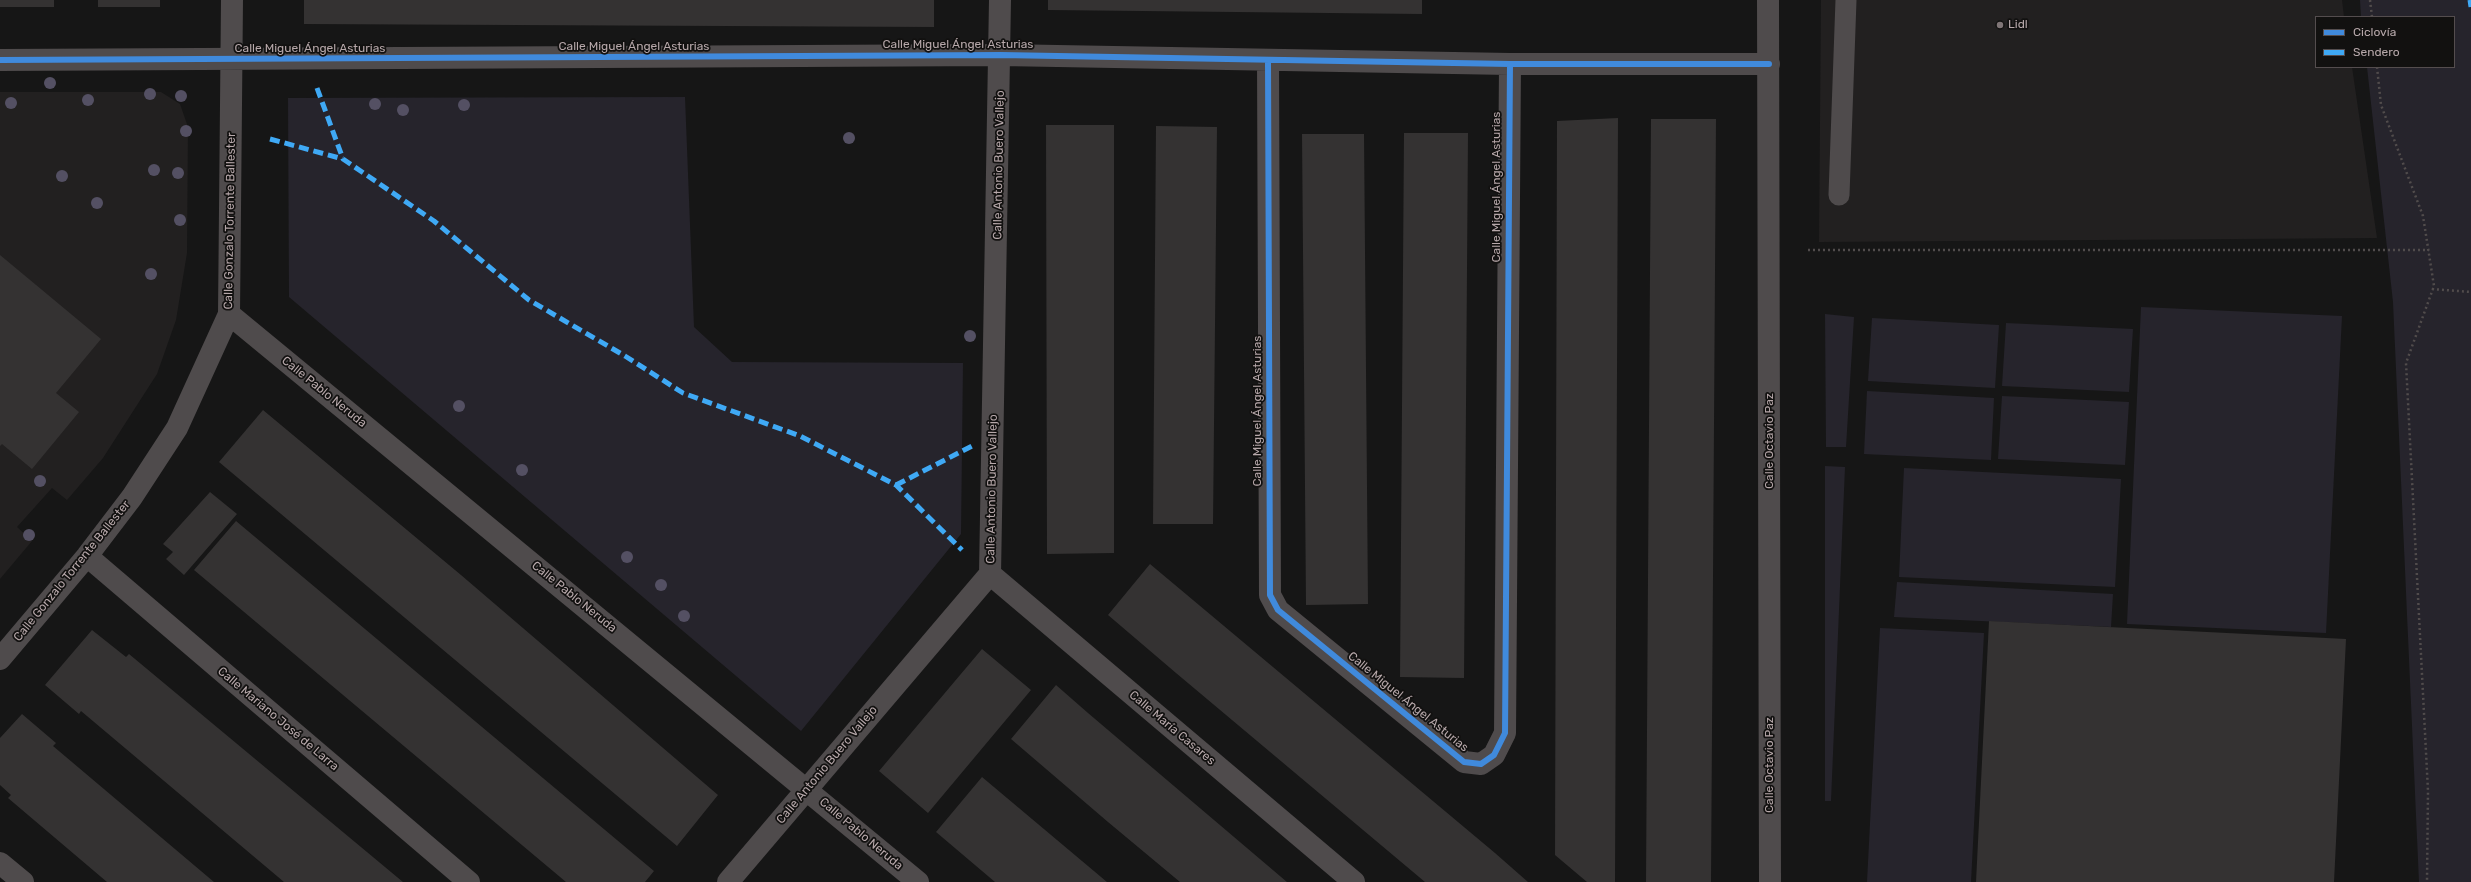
<!DOCTYPE html>
<meta charset="utf-8">
<style>
body{margin:0}
#map{position:relative;width:2471px;height:882px;overflow:hidden;background:#161616;font-family:Rubik,sans-serif}
canvas{display:block}
.legend{position:absolute;left:2315px;top:16px;width:140px;height:52px;box-sizing:border-box;background:#121110;border:1px solid #544d4e;margin:0;padding:5px 7px;list-style:none;font-size:12px;color:#b7a8aa}
.legend li{display:flex;align-items:center;gap:8px;height:20px}
.legend b{width:20px;border:1px solid #544d4e}
</style>
<div id="map">
<canvas width="2471" height="882"></canvas>
<ul class="legend">
<li><b style="height:5px;background:#408adc"></b>Ciclovía</li>
<li><b style="height:5px;background:#3fa9f5"></b>Sendero</li>
</ul>
</div>
<script>
const c = document.querySelector('canvas').getContext('2d');
c.lineJoin = 'round';
function fillPath(path, color) {
  c.fillStyle = color;
  c.fill(path, 'evenodd');
}
function poly(rows) {
  const path = new Path2D();
  for (const r of rows) {
    path.moveTo(r[0], r[1]);
    for (let i = 2; i < r.length; i += 2) path.lineTo(r[i], r[i + 1]);
  }
  return path;
}
function strokePath(path, color, width, dash) {
  c.strokeStyle = color;
  c.lineWidth = width;
  c.lineCap = dash ? 'butt' : 'round';
  c.setLineDash(dash || []);
  c.stroke(path);
}
function label(font, color, halo, rows, align = 'center') {
  c.font = font + ' Rubik,sans-serif';
  c.lineWidth = 3.5;
  c.setLineDash([]);
  c.textBaseline = 'middle';
  c.strokeStyle = halo;
  c.fillStyle = color;
  for (const [text, x, y, turn = 0] of rows) {
    c.save();
    c.translate(x, y);
    c.rotate((+turn || 0) * Math.PI / 180);
    c.textAlign = isNaN(turn) ? turn : align;
    if (halo) c.strokeText(text, 0, 0);
    c.fillText(text, 0, 0);
    c.restore();
  }
}
const built = poly([
 [1821,0,2342,0,2344,17,2316,17,2316,67,2352,67,2377,238,1819,242],
 [0,92,161,92,180,104,188,127,187,253,176,320,157,374,103,458,67,500,52,488,17,527,32,541,0,579]
]);
const green = poly([
 [2360,0,2471,0,2471,882,2419,882,2393,302,2367,67,2454,67,2454,17,2361,17],
 [685,97,694,327,732,362,963,363,961,534,801,731,289,297,288,98],
 [2141,307,2342,316,2326,633,2127,624],
 [1825,314,1854,317,1846,447,1826,447],
 [1872,318,1999,325,1995,388,1868,381],
 [2006,323,2133,329,2129,392,2002,386],
 [1867,391,1994,398,1991,460,1864,454],
 [2002,396,2129,402,2125,465,1998,459],
 [1825,466,1845,467,1831,801,1825,801],
 [1904,468,2121,479,2115,587,1899,577],
 [1897,582,2113,594,2111,627,1894,617],
 [1880,628,1984,633,1971,882,1867,882]
]);
const building = poly([
 [0,0,54,0,54,7,0,7],
 [98,0,160,0,160,7,98,7],
 [304,0,934,0,934,27,304,24],
 [1048,0,1422,0,1422,14,1048,10],
 [1618,118,1615,882,1587,882,1555,855,1557,121],
 [1651,119,1716,119,1711,882,1646,882],
 [1046,125,1114,125,1114,553,1047,554],
 [1156,126,1217,127,1213,524,1153,524],
 [1404,133,1468,133,1464,678,1400,677],
 [1302,134,1364,134,1368,604,1306,605],
 [0,255,101,339,56,393,79,412,32,469,2,444,0,446],
 [263,410,461,575,718,795,677,846,219,462],
 [210,492,237,514,184,575,166,559,173,552,163,544],
 [236,521,654,871,645,882,566,882,194,570],
 [1150,564,1495,853,1528,882,1425,882,1176,673,1108,615],
 [1989,621,2346,639,2334,882,1976,882],
 [92,630,126,657,129,654,403,882,284,882,81,711,79,714,45,685],
 [982,649,1031,690,928,813,879,771],
 [1056,685,1088,713,1287,882,1180,882,1108,822,1011,739],
 [22,714,56,743,53,746,214,882,107,882,8,798,11,795,0,785,0,738],
 [982,777,1107,882,995,882,936,832]
]);
const path = poly([
 [2370,0,2372,17],
 [2377,67,2381,105,2423,216,2434,286,2406,363,2428,791,2427,882],
 [1808,250,2429,250],
 [2432,289,2471,292]
]);
const lane = poly([
 [1839,195,1846,0]
]);
const street = poly([
 [1768,0,1770,882],
 [0,60,1001,55,1510,64,1769,64],
 [1268,60,1270,595,1278,610,1464,762,1481,764,1494,755,1505,733,1510,64],
 [229,314,918,882],
 [87,556,469,882],
 [990,574,1354,882],
 [0,659,87,556,132,497,177,428,229,314,232,0],
 [0,863,23,882],
 [728,882,990,574,1000,0]
]);
const quiet = poly([
 [2470,0,2471,7],
 [317,88,343,159,434,221,529,300,625,356,683,393,800,436,896,485,962,550],
 [270,139,343,159],
 [896,485,974,445]
]);
const cycleway = poly([
 [0,60,1001,55,1510,64,1769,64],
 [1268,60,1270,595,1278,610,1464,762,1481,764,1494,755,1505,733,1510,64]
]);
const trees = [
 [50,83],
 [150,94],
 [181,96],
 [88,100],
 [11,103],
 [375,104],
 [464,105],
 [403,110],
 [186,131],
 [849,138],
 [154,170],
 [178,173],
 [62,176],
 [97,203],
 [180,220],
 [151,274],
 [970,336],
 [459,406],
 [522,470],
 [40,481],
 [29,535],
 [627,557],
 [661,585],
 [684,616]
];
const markers = [
 [2000,25,4,"#7f7576"]
];
const poiNames = [
 ["Lidl",2008,25]
];
const streetNames = [
 ["Calle Miguel Ángel Asturias",958,45],
 ["Calle Miguel Ángel Asturias",634,47],
 ["Calle Miguel Ángel Asturias",310,49],
 ["Calle Antonio Buero Vallejo",999,165,-89],
 ["Calle Miguel Ángel Asturias",1497,187,-90],
 ["Calle Gonzalo Torrente Ballester",230,221,-89],
 ["Calle Pablo Neruda",324,392,39],
 ["Calle Miguel Ángel Asturias",1258,411,-90],
 ["Calle Octavio Paz",1770,441,-90],
 ["Calle Antonio Buero Vallejo",992,489,-89],
 ["Calle Gonzalo Torrente Ballester",72,571,-51],
 ["Calle Pablo Neruda",574,597,39],
 ["Calle Miguel Ángel Asturias",1408,702,39],
 ["Calle Mariano José de Larra",278,719,40],
 ["Calle María Casares",1172,728,40],
 ["Calle Antonio Buero Vallejo",827,765,-50],
 ["Calle Octavio Paz",1770,765,-90],
 ["Calle Pablo Neruda",861,834,40]
];
fillPath(built, '#222020');
fillPath(green, '#26242c');
fillPath(building, '#343232');
strokePath(path, '#514c4c', 2.5, [2, 3]);
strokePath(lane, '#4f4b4c', 21);
strokePath(street, '#4f4b4c', 22);
strokePath(quiet, '#3fa9f5', 5, [10, 5]);
strokePath(cycleway, '#408adc', 6);
c.fillStyle = '#545063';
for (const [x, y] of trees) {
  c.beginPath();
  c.arc(x, y, 6, 0, 2 * Math.PI);
  c.fill();
}
for (const [x, y, r, color] of markers) {
  const dot = new Path2D();
  dot.arc(x, y, r, 0, 2 * Math.PI);
  c.fillStyle = color;
  c.fill(dot);
  strokePath(dot, '#121110', 1.5);
}
label('12px', '#b7a8aa', '#121110', poiNames, 'left');
label('12px', '#b7a8aa', '#121110', streetNames);
</script>
